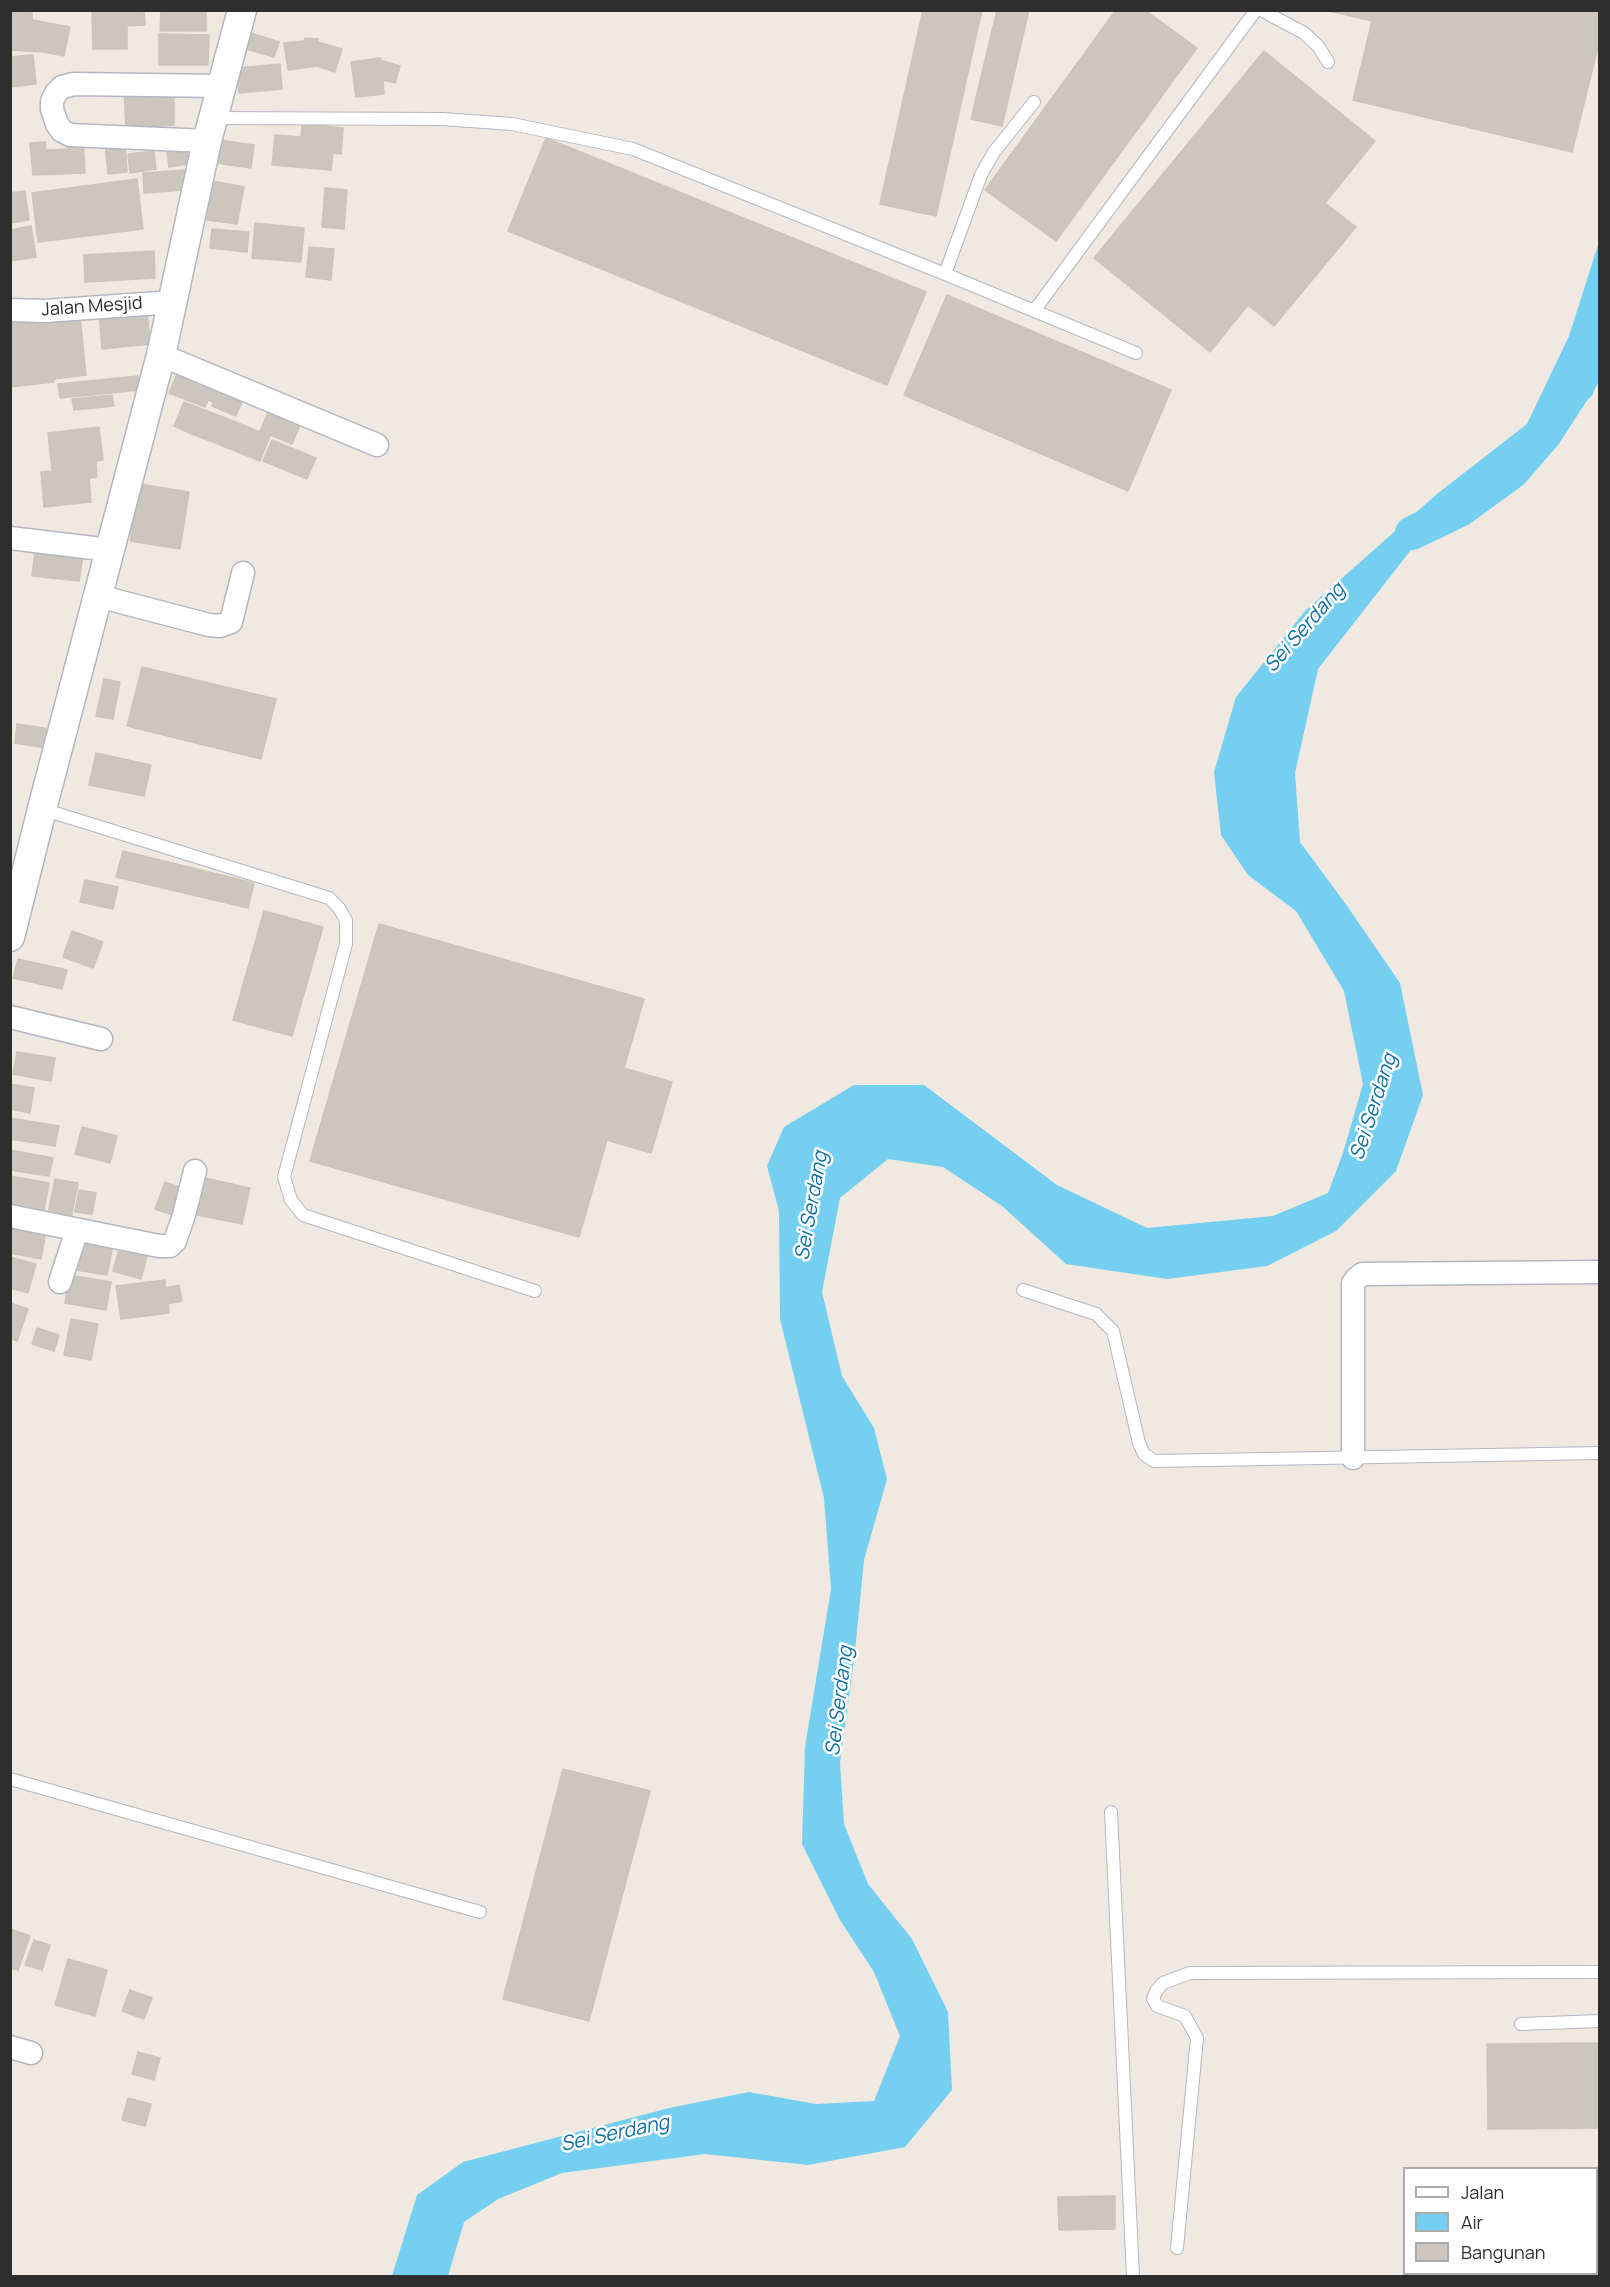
<!DOCTYPE html>
<style>
body{margin:0}
#map{position:relative;width:1610px;height:2287px;overflow:hidden;background:#efe9e1;font-family:Manrope,sans-serif}
canvas{display:block}
.frame{position:absolute;inset:0;border:12px solid #2e2e2e;pointer-events:none}
.legend{position:absolute;left:1403px;top:2167px;width:195px;height:108px;box-sizing:border-box;background:#fff;border:2px solid #ababab;margin:0;padding:8px 10px;list-style:none;font-size:18px;color:#2e2e2e}
.legend li{display:flex;align-items:center;gap:12px;height:30px}
.legend b{width:30px;border:2px solid #ababab}
</style>
<div id="map">
<canvas width="1610" height="2287"></canvas>
<div class="frame"></div>
<ul class="legend">
<li><b style="height:8px;background:#fff"></b>Jalan</li>
<li><b style="height:16px;background:#75cff0"></b>Air</li>
<li><b style="height:16px;background:#cbc7bf"></b>Bangunan</li>
</ul>
</div>
<script>
const c = document.querySelector('canvas').getContext('2d');
c.lineJoin = 'round';
function fillPath(path, color) {
  c.fillStyle = color;
  c.fill(path, 'evenodd');
}
function poly(rows) {
  const path = new Path2D();
  for (const r of rows) {
    path.moveTo(r[0], r[1]);
    for (let i = 2; i < r.length; i += 2) path.lineTo(r[i], r[i + 1]);
  }
  return path;
}
function strokePath(path, color, width, dash) {
  c.strokeStyle = color;
  c.lineWidth = width;
  c.lineCap = dash ? 'butt' : 'round';
  c.setLineDash(dash || []);
  c.stroke(path);
}
function label(font, color, halo, rows, align = 'center') {
  c.font = font + ' Manrope,sans-serif';
  c.lineWidth = 5;
  c.setLineDash([]);
  c.textBaseline = 'middle';
  c.strokeStyle = halo;
  c.fillStyle = color;
  for (const [text, x, y, turn = 0] of rows) {
    c.save();
    c.translate(x, y);
    c.rotate((+turn || 0) * Math.PI / 180);
    c.textAlign = isNaN(turn) ? turn : align;
    if (halo) c.strokeText(text, 0, 0);
    c.fillText(text, 0, 0);
    c.restore();
  }
}
const water = poly([
 [1599,242,1599,379,1592,396,1414,546,1318,669,1295,773,1300,842,1345,903,1400,983,1423,1095,1396,1171,1336,1231,1267,1266,1167,1279,1066,1264,1002,1206,943,1167,888,1159,840,1198,822,1292,842,1376,874,1428,887,1479,864,1560,854,1661,840,1762,844,1824,868,1884,912,1939,948,2012,952,2090,905,2147,808,2165,705,2154,562,2173,498,2199,464,2222,448,2276,392,2276,417,2195,463,2162,669,2108,749,2092,816,2104,874,2101,900,2036,874,1972,840,1920,802,1844,805,1747,831,1589,824,1498,780,1319,779,1211,767,1166,784,1127,854,1085,924,1085,1057,1185,1147,1228,1273,1216,1328,1193,1343,1153,1363,1084,1344,991,1296,911,1248,875,1221,835,1214,772,1236,697,1306,610,1437,494,1527,424,1569,336]
]);
const river = poly([
 [1412,533,1460,510,1512,472,1545,434,1582,377,1600,338]
]);
const building = poly([
 [10,10,32,10,32,22,33,20,70,27,64,56,43,52,10,50,10,10],
 [92,10,144,10,145,25,127,26,127,49,93,49,92,10],
 [161,10,206,10,206,31,160,31,161,10],
 [923,10,982,10,936,216,880,204,923,10],
 [997,10,1029,10,1002,126,971,119,997,10],
 [1116,10,1145,10,1197,48,1056,241,985,190,1116,10],
 [1325,10,1600,10,1600,39,1572,152,1353,100,1372,21,1325,10],
 [251,33,279,42,274,57,246,49,251,33],
 [159,34,209,35,208,65,159,65,159,34],
 [305,38,318,39,318,42,342,49,335,72,317,66,288,70,284,43,304,41,305,38],
 [1264,51,1375,141,1325,203,1356,227,1274,326,1248,305,1210,352,1094,258,1264,51],
 [33,55,36,84,10,87,10,57,33,55],
 [380,58,380,60,400,66,395,83,383,80,384,94,356,97,351,62,380,58],
 [280,64,282,89,239,93,237,68,280,64],
 [174,89,174,125,126,128,124,91,174,89],
 [302,124,343,128,341,154,333,153,331,170,272,165,275,135,301,137,302,124],
 [546,138,926,292,887,385,508,231,546,138],
 [67,140,83,140,85,173,33,175,30,143,45,142,46,150,68,149,67,140],
 [219,140,254,145,251,168,216,163,219,140],
 [125,143,127,172,108,174,105,144,125,143],
 [186,148,189,164,169,167,167,151,186,148],
 [154,151,156,169,130,173,128,154,154,151],
 [185,170,186,190,144,193,143,173,185,170],
 [137,179,143,229,38,242,32,193,137,179],
 [213,181,244,187,237,224,207,220,213,181],
 [325,188,347,190,344,229,322,227,325,188],
 [25,191,29,220,10,223,10,193,25,191],
 [255,223,304,228,301,262,252,258,255,223],
 [31,226,36,257,10,261,10,230,31,226],
 [212,229,249,232,247,252,210,248,212,229],
 [309,247,334,249,331,280,306,277,309,247],
 [154,251,155,278,85,282,84,255,154,251],
 [947,295,1171,390,1128,491,904,395,947,295],
 [147,309,150,344,102,349,99,314,147,309],
 [80,317,86,375,54,379,54,382,10,387,10,318,80,317],
 [179,369,219,385,213,402,208,400,205,407,169,393,179,369],
 [138,376,140,390,60,398,58,384,138,376],
 [220,385,245,395,236,416,212,406,220,385],
 [112,395,114,406,74,410,72,399,112,395],
 [184,402,202,409,192,434,174,426,184,402],
 [202,409,228,419,218,444,192,434,202,409],
 [269,410,283,416,275,437,260,431,269,410],
 [283,416,301,423,292,444,275,437,283,416],
 [228,419,270,436,260,461,218,444,228,419],
 [99,427,103,460,96,461,97,477,89,478,91,502,44,507,41,472,52,471,48,433,99,427],
 [272,440,294,449,285,470,263,461,272,440],
 [294,449,316,458,307,479,285,470,294,449],
 [139,484,189,492,180,549,130,541,139,484],
 [35,550,83,555,79,581,32,576,35,550],
 [142,667,276,699,261,759,127,726,142,667],
 [104,679,120,682,113,719,96,716,104,679],
 [17,724,50,729,47,748,15,743,17,724],
 [96,753,151,765,144,796,89,785,96,753],
 [123,851,254,883,248,908,116,877,123,851],
 [85,880,118,887,113,909,80,902,85,880],
 [264,911,323,927,292,1036,233,1020,264,911],
 [379,924,644,999,624,1068,672,1082,651,1153,607,1140,579,1237,310,1161,379,924],
 [72,931,103,942,93,968,63,957,72,931],
 [18,959,67,970,62,989,13,978,18,959],
 [17,1052,55,1058,51,1081,13,1074,17,1052],
 [10,1084,34,1088,30,1113,10,1109,10,1084],
 [10,1118,59,1126,55,1146,10,1139,10,1118],
 [82,1127,117,1136,110,1163,75,1154,82,1127],
 [10,1150,53,1158,49,1176,10,1170,10,1150],
 [10,1176,49,1183,43,1215,10,1209,10,1176],
 [205,1178,250,1188,242,1224,197,1215,205,1178],
 [55,1179,78,1183,71,1218,48,1214,55,1179],
 [165,1182,185,1189,175,1216,155,1209,165,1182],
 [79,1190,96,1193,92,1214,75,1212,79,1190],
 [10,1218,47,1225,41,1259,10,1253,10,1218],
 [82,1235,114,1240,107,1275,76,1270,82,1235],
 [120,1245,148,1252,141,1279,113,1271,120,1245],
 [10,1257,36,1264,28,1293,10,1288,10,1257],
 [69,1275,111,1282,106,1310,65,1303,69,1275],
 [165,1280,166,1288,179,1285,182,1301,168,1304,169,1313,121,1319,116,1286,165,1280],
 [10,1303,28,1309,17,1341,10,1338,10,1303],
 [71,1319,98,1324,91,1360,64,1355,71,1319],
 [37,1328,59,1335,54,1351,32,1344,37,1328],
 [563,1769,650,1791,589,2021,503,1999,563,1769],
 [10,1929,30,1936,18,1970,10,1968,10,1929],
 [34,1940,50,1945,42,1970,25,1965,34,1940],
 [68,1959,107,1970,95,2016,55,2005,68,1959],
 [130,1990,152,1998,144,2019,122,2011,130,1990],
 [1600,2043,1600,2128,1488,2129,1487,2044,1600,2043],
 [138,2052,160,2058,154,2080,132,2074,138,2052],
 [128,2098,151,2104,145,2126,122,2120,128,2098],
 [1115,2196,1115,2229,1059,2230,1058,2197,1115,2196]
]);
const service = poly([
 [1261,10,1304,33,1318,46,1328,62],
 [214,118,442,119,512,124,633,149,945,274,1136,353],
 [945,274,981,175,994,152,1034,102],
 [1034,311,1256,10],
 [42,809,329,898,339,908,346,920,346,944,284,1177,291,1200,303,1215,535,1291],
 [1023,1290,1096,1314,1113,1331,1139,1443,1144,1454,1154,1461,1600,1453],
 [10,1779,480,1912],
 [1111,1812,1133,2276],
 [1521,2024,1600,2021],
 [1177,2248,1197,2038,1185,2016,1157,2006,1153,1999,1156,1991,1163,1983,1190,1973,1600,1972]
]);
const minor = poly([
 [207,141,70,135,62,131,57,124,52,109,52,101,56,93,62,87,74,84,222,86],
 [10,310,45,311,174,302],
 [161,355,377,445],
 [10,538,110,550],
 [98,596,209,625,220,626,231,622,243,573],
 [10,1017,101,1039],
 [10,1216,159,1246,170,1246,175,1241,184,1215,195,1171],
 [60,1282,77,1230],
 [1353,1458,1353,1283,1356,1279,1362,1274,1600,1272],
 [10,2047,31,2053]
]);
const tertiary = poly([
 [10,937,42,809,161,355,207,141,242,10]
]);
const streetNames = [
 ["Jalan Mesjid",92,307,-4]
];
const waterNames = [
 ["Sei Serdang",1305,628,-49],
 ["Sei Serdang",1374,1107,-72],
 ["Sei Serdang",812,1206,-80],
 ["Sei Serdang",840,1701,-83],
 ["Sei Serdang",615,2134,-12]
];
fillPath(water, '#75cff0');
strokePath(river, '#75cff0', 34);
fillPath(building, '#cbc7bf');
strokePath(building, '#cbc5ba', 1.5);
strokePath(service, '#b4b7c1', 14);
strokePath(minor, '#b4b7c1', 25);
strokePath(tertiary, '#b4b7c1', 31);
strokePath(service, '#fff', 12);
strokePath(minor, '#fff', 22);
strokePath(tertiary, '#fff', 28);
label('18px', '#2e2e2e', '#fff', streetNames);
label('italic 20px', '#0d6fa3', '#fff', waterNames);
</script>
